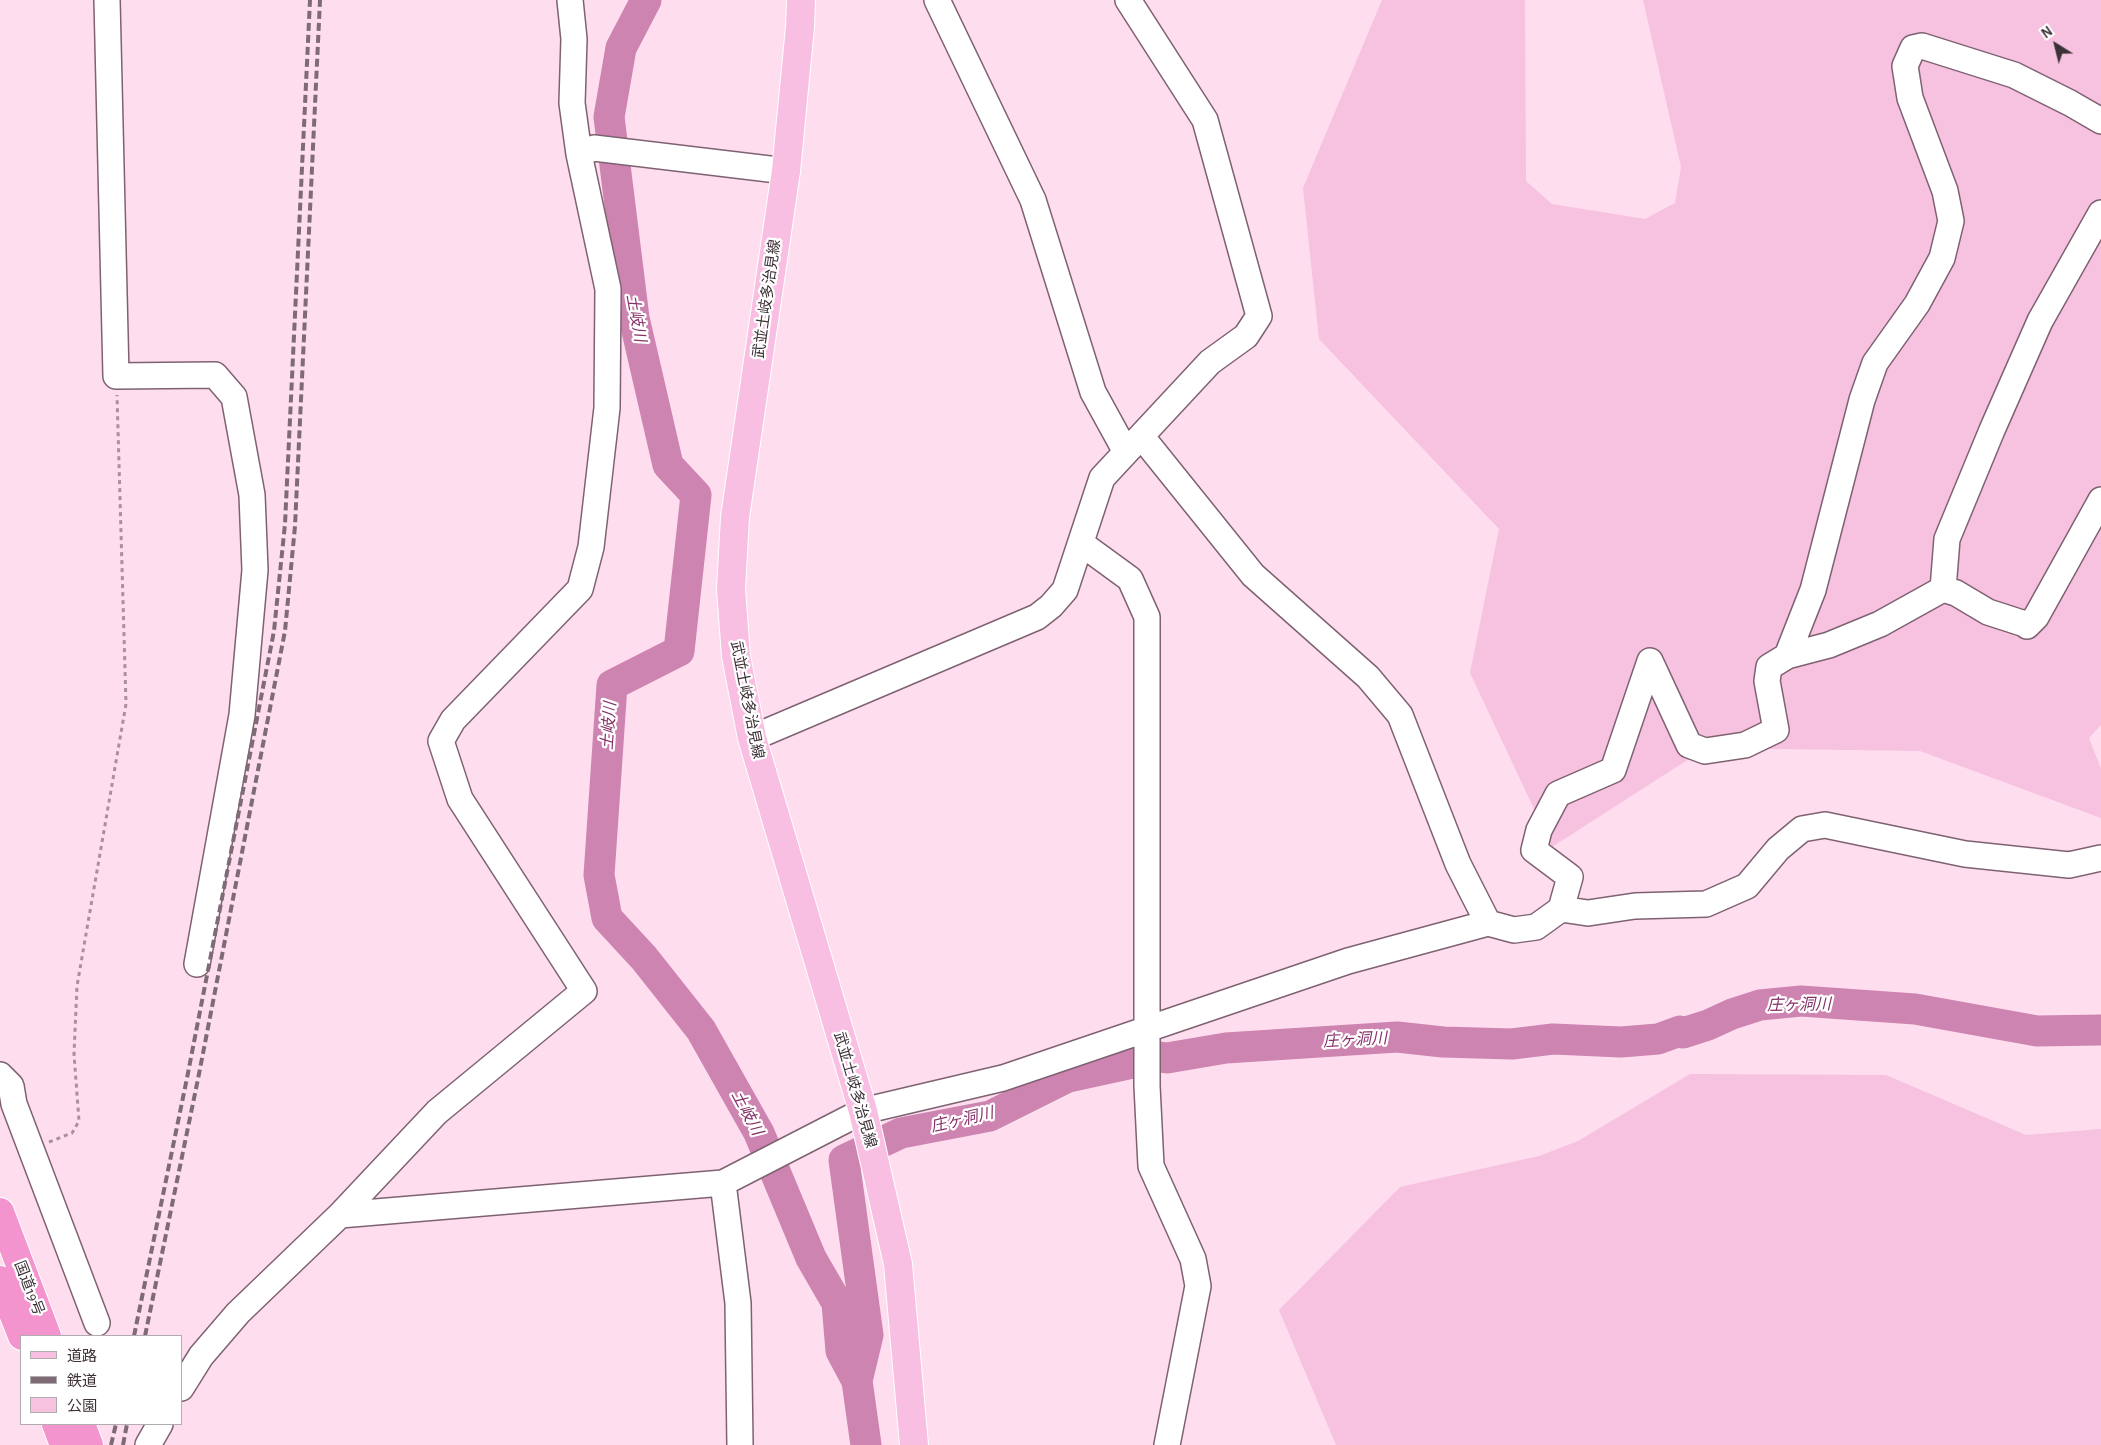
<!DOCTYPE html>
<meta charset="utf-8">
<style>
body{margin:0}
#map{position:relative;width:2101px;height:1445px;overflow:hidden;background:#feddef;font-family:"Alegreya Sans","Noto Sans JP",sans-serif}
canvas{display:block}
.legend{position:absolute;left:20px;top:1335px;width:162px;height:90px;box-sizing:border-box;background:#fff;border:1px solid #b1adaf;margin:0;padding:6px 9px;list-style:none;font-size:15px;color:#3d3138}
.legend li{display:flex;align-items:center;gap:10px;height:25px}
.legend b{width:25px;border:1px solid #b1adaf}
.north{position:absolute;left:2031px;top:20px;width:50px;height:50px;-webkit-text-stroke:4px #fff;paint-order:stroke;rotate:324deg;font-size:14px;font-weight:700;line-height:20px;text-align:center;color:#3d3138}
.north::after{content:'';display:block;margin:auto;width:18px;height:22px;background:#3d3138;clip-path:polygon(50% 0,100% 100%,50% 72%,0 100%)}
</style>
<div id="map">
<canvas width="2101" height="1445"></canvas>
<ul class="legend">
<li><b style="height:6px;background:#f8bfe2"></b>道路</li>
<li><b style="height:6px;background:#7e6b76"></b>鉄道</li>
<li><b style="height:14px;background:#f7c1e0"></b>公園</li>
</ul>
<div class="north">N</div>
</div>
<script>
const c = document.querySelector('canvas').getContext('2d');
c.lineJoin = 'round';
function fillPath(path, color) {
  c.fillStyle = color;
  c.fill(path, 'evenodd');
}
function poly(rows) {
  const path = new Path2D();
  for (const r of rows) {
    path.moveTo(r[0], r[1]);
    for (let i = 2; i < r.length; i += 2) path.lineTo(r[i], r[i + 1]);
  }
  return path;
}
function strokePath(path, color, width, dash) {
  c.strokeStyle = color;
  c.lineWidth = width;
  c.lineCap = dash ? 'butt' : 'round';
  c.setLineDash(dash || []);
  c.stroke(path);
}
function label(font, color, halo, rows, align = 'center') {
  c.font = font + ' "Alegreya Sans","Noto Sans JP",sans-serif';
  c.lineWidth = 4.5;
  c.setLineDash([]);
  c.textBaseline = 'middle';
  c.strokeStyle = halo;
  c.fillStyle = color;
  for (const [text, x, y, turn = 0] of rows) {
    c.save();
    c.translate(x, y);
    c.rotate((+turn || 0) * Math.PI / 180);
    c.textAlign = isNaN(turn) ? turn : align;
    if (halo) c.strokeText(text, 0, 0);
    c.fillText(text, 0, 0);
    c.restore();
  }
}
const green = poly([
 [1382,0,1525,0,1526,181,1552,204,1645,219,1675,203,1681,167,1643,0,2101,0,2101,725,2089,738,2101,769,2101,818,1920,751,1706,748,1552,847,1470,673,1499,529,1319,339,1303,188],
 [1690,1074,1886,1075,2026,1135,2101,1129,2101,1445,1336,1445,1279,1310,1400,1187,1539,1156,1578,1141]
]);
const river = poly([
 [646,0,621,48,609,117,634,318,668,465,696,495,679,651,612,685,599,875,607,918,644,958,701,1030,759,1133,811,1258,837,1303,841,1351,857,1381,866,1445],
 [857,1381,868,1335,844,1160,901,1133,990,1116,1068,1077,1160,1057,1167,1058,1226,1048,1397,1037,1443,1042,1512,1044,1553,1039,1621,1042,1658,1039,1680,1031,1683,1033,1708,1025,1732,1014,1760,1005,1801,1001,1915,1009,2037,1031,2101,1030]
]);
const path = poly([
 [49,1142,72,1133,79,1121,74,1054,77,986,126,704,117,395]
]);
const minor = poly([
 [107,0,116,376,215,375,234,397,252,495,255,570,242,715,197,964],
 [937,0,1033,200,1093,392,1126,452],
 [579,154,594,148,786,171],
 [1142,437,1253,575,1368,677,1400,715,1458,864,1488,923],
 [1082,544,1130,579,1147,617,1147,1086,1151,1166,1193,1259,1198,1286,1167,1445],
 [1943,589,1947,539,1992,430,2040,321,2101,213],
 [1787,656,1813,590,1862,400,1875,363,1917,304,1942,258,1951,221,1945,191,1910,98,1905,66,1913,48,1922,46,2014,75,2070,103,2101,121],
 [752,738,1037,617,1051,606,1065,590,1102,478,1210,362,1246,336,1259,316,1205,120,1128,0],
 [1561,909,1588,913,1635,906,1706,904,1747,886,1778,849,1802,829,1825,825,1965,854,2069,865,2101,858],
 [0,1075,11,1086,14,1104,97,1323],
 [723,1183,738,1303,740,1445],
 [340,1215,723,1183,863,1111,1003,1078,1348,961,1488,923,1514,930,1536,927,1561,909,1570,877,1534,850,1539,830,1558,794,1613,770,1650,661,1689,745,1705,751,1745,745,1776,730,1767,681,1769,667,1787,656,1829,645,1880,624,1943,589,1956,593,1988,612,2025,624,2027,626,2036,617,2101,500],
 [181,1388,201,1356,238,1313,340,1215,437,1112,584,991,460,799,441,741,453,720,580,589,591,547,607,408,608,289,579,154,572,103,574,39,570,0],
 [148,1445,160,1424]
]);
const major = poly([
 [801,0,800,27,786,171,735,517,731,589,736,656,752,738,863,1111,898,1264,914,1445]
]);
const highway = poly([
 [0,1212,47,1336],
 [0,1280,22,1336],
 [56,1424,64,1445],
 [81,1424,89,1445]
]);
const rail = poly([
 [134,1336,187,1078,274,631,285,524,310,0],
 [145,1336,198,1079,285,631,295,526,320,0],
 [111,1445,116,1424],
 [123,1445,127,1424]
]);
const streetNames = [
 ["武並土岐多治見線",767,299,-82],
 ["武並土岐多治見線",747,700,79],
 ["武並土岐多治見線",855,1090,74],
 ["国道19号",29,1288,69]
];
const waterNames = [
 ["土岐川",636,318,80],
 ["土岐川",609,726,-86],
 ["庄ヶ洞川",1799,1005,-1],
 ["庄ヶ洞川",1355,1040,-3],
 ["土岐川",747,1113,62],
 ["庄ヶ洞川",962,1120,-13]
];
fillPath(green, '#f7c1e0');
strokePath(river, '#cd84b0', 31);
strokePath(minor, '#7e6272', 28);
strokePath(major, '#fff', 30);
strokePath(highway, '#fff', 30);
strokePath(path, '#a8909d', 3, [4, 4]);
strokePath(minor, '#fff', 25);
strokePath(major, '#f8bfe2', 28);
strokePath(highway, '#f494cf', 28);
strokePath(rail, '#7e6b76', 4, [8, 4]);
label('15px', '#3d3138', '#fff', streetNames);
label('italic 16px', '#863069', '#fff', waterNames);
</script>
